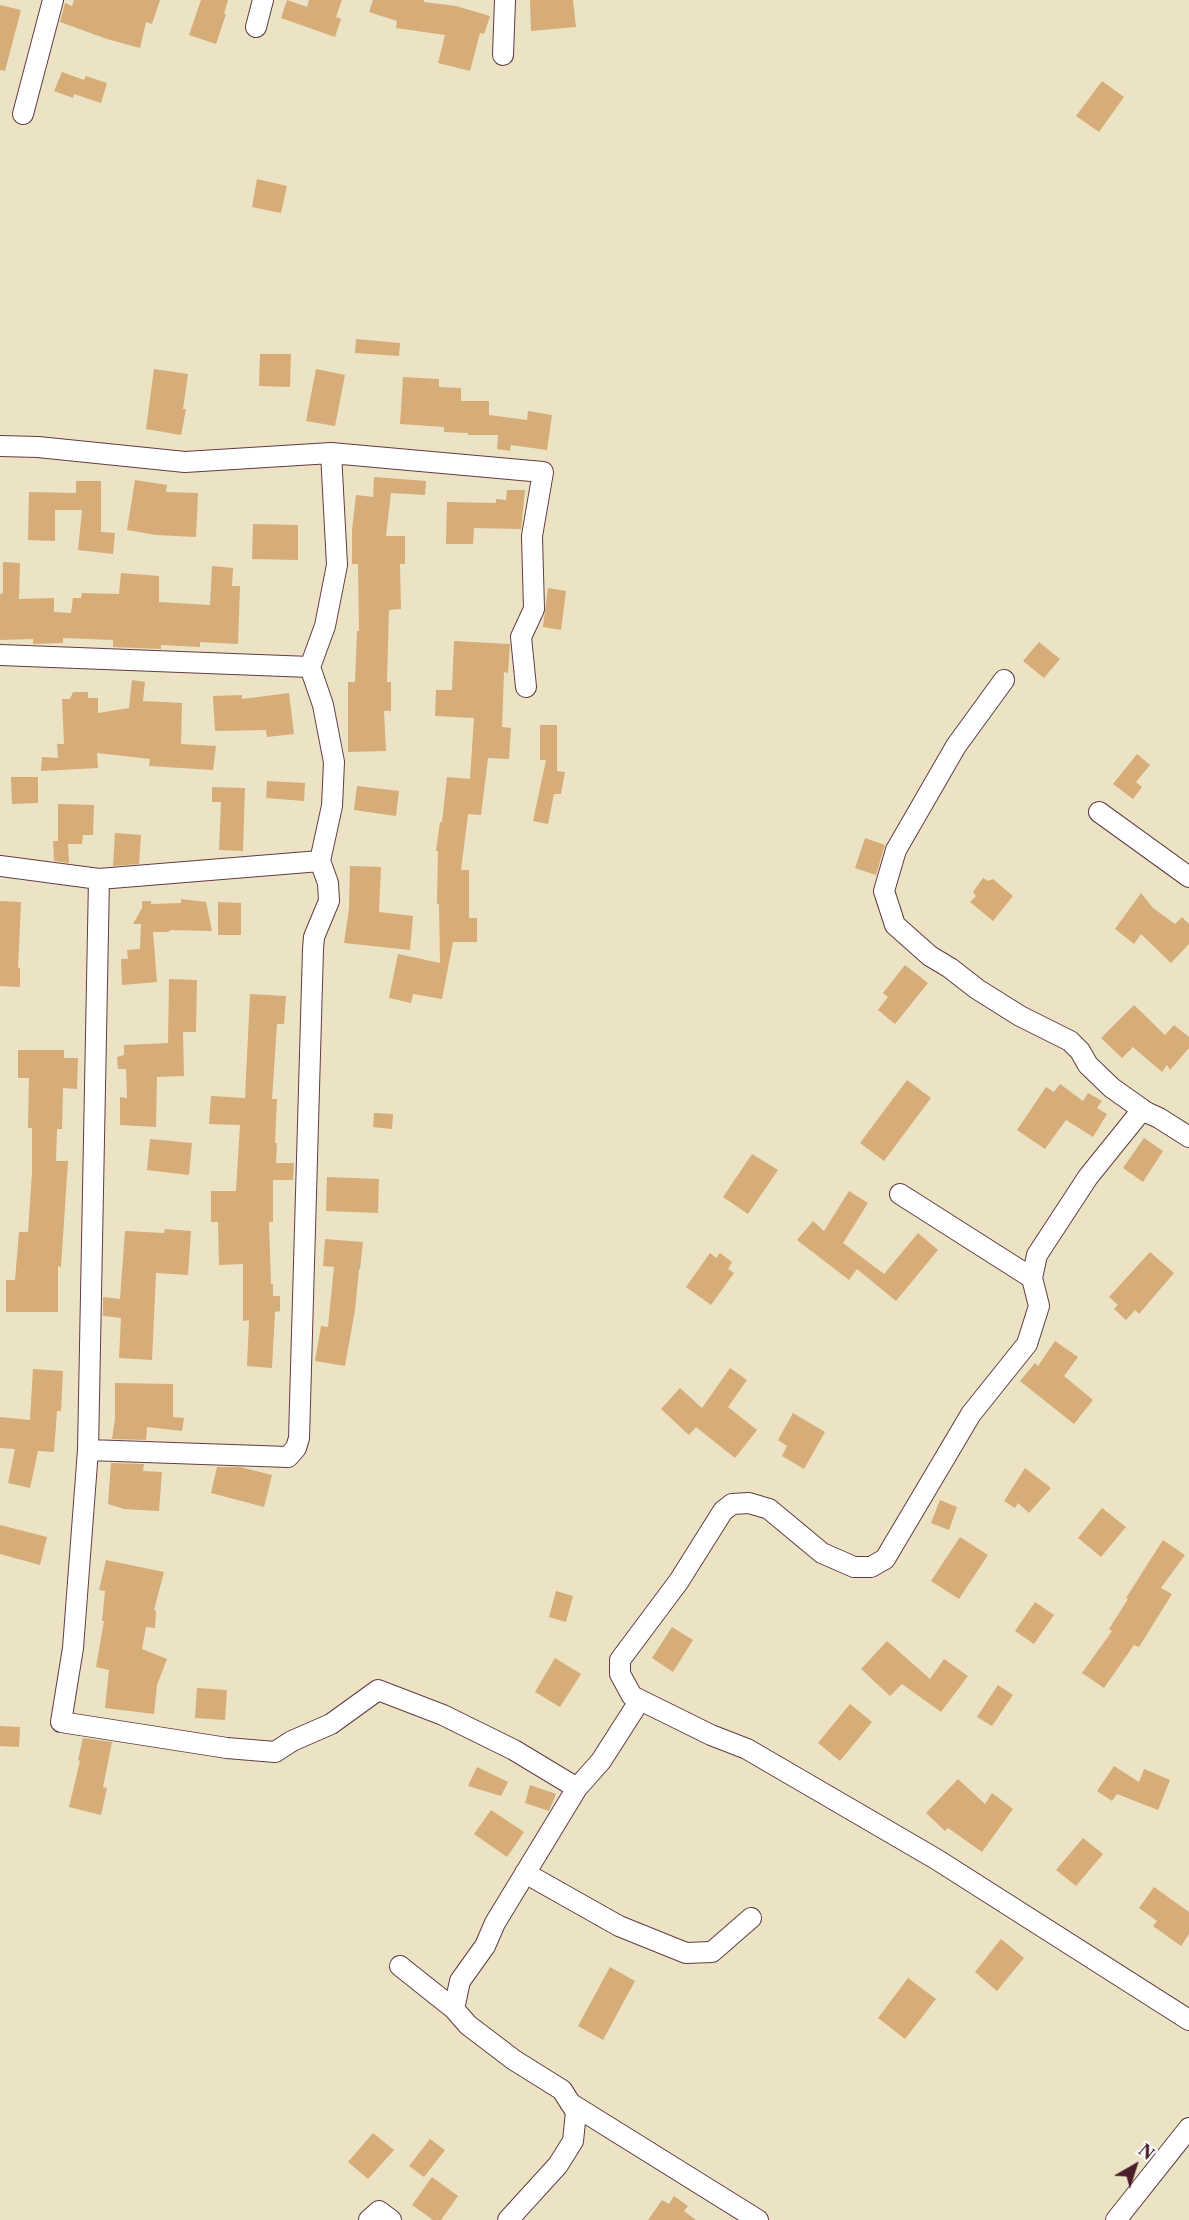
<!DOCTYPE html>
<style>
body{margin:0}
#map{position:relative;width:1189px;height:2220px;overflow:hidden;background:#ece3c4;font-family:"Libre Caslon Text",serif}
canvas{display:block}
.north{position:absolute;left:1105px;top:2136px;width:60px;height:60px;-webkit-text-stroke:4px #fff;paint-order:stroke;rotate:39deg;font-size:16px;font-weight:700;line-height:24px;text-align:center;color:#4a1f2b}
.north::after{content:'';display:block;margin:auto;width:21px;height:27px;background:#4a1f2b;clip-path:polygon(50% 0,100% 100%,50% 72%,0 100%)}
</style>
<div id="map">
<canvas width="1189" height="2220"></canvas>
<div class="north">N</div>
</div>
<script>
const c = document.querySelector('canvas').getContext('2d');
c.lineJoin = 'round';
function fillPath(path, color) {
  c.fillStyle = color;
  c.fill(path, 'evenodd');
}
function poly(rows) {
  const path = new Path2D();
  for (const r of rows) {
    path.moveTo(r[0], r[1]);
    for (let i = 2; i < r.length; i += 2) path.lineTo(r[i], r[i + 1]);
  }
  return path;
}
function strokePath(path, color, width, dash) {
  c.strokeStyle = color;
  c.lineWidth = width;
  c.lineCap = dash ? 'butt' : 'round';
  c.setLineDash(dash || []);
  c.stroke(path);
}
const building = poly([
 [74,0,160,0,152,24,146,22,140,48,107,39,60,22,65,3,72,6],
 [201,0,228,0,224,14,226,14,216,44,189,35],
 [287,0,307,7,309,0,342,0,336,17,341,19,335,37,281,18],
 [373,0,424,0,424,2,456,6,490,16,484,34,480,33,470,71,438,63,445,35,396,28,397,21,369,12],
 [530,0,573,0,576,27,531,31],
 [0,5,21,10,5,71,0,70],
 [62,72,84,80,86,76,107,83,101,103,74,94,73,98,54,91],
 [1102,81,1124,97,1099,132,1076,116],
 [257,179,287,186,281,213,252,207],
 [356,339,400,343,399,356,355,353],
 [260,354,291,354,290,387,259,386],
 [154,369,188,374,183,409,186,409,181,435,146,429],
 [316,369,345,375,335,426,306,421],
 [403,377,439,379,439,387,461,388,461,401,489,401,489,415,527,420,528,411,552,415,547,450,511,445,510,451,497,449,498,435,468,435,468,433,444,432,444,427,400,424],
 [374,477,426,481,425,495,391,493,386,536,405,536,405,564,400,564,401,609,389,610,387,682,391,682,391,711,384,711,386,751,348,752,348,682,355,682,357,631,359,631,358,564,352,564,352,530,356,495,373,497],
 [135,480,167,485,166,492,198,493,196,537,156,535,127,530],
 [76,481,101,481,101,532,115,533,113,554,78,550,82,510,55,510,55,541,28,540,29,492,76,493],
 [507,490,525,490,521,529,474,528,473,544,446,544,447,502,496,503,496,499,506,500],
 [253,524,298,525,298,560,252,559],
 [3,562,20,563,19,599,54,598,54,612,71,613,73,598,81,598,82,593,119,594,121,573,159,576,159,602,210,605,212,566,233,568,232,586,240,586,238,644,200,642,200,647,161,645,161,649,113,647,113,640,63,638,63,643,33,644,33,639,0,640,0,594,3,593],
 [548,588,566,591,561,630,543,627],
 [454,641,510,644,508,673,504,672,502,727,511,728,509,759,488,758,481,815,468,814,461,870,469,870,469,918,477,918,477,942,453,942,442,999,413,994,411,1003,389,998,398,954,440,963,439,904,437,904,438,851,436,851,440,822,442,822,447,777,470,779,474,718,435,716,436,690,452,690],
 [1039,642,1060,659,1044,678,1023,661],
 [132,680,145,682,143,701,182,703,181,744,216,746,213,770,149,766,150,759,97,753,98,768,41,771,42,757,58,758,57,744,64,744,62,699,70,699,73,692,88,692,88,698,98,698,98,713,129,708],
 [289,693,294,734,267,737,266,730,215,731,213,696,242,695,242,699],
 [540,725,557,725,557,771,565,772,561,794,554,794,548,824,533,821,546,760,540,760],
 [1137,754,1150,765,1136,782,1142,787,1133,799,1113,784],
 [11,777,38,777,38,803,12,804],
 [267,781,305,783,304,801,266,798],
 [357,786,399,791,396,816,354,810],
 [212,787,245,788,243,851,219,850,221,802,212,802],
 [58,804,94,805,93,835,83,835,82,844,68,844,69,863,54,861,53,841,58,841],
 [115,833,141,835,139,864,113,866],
 [865,838,885,845,876,875,855,868],
 [350,866,381,867,379,912,413,916,410,950,344,943,349,909],
 [983,878,988,881,993,879,1013,896,993,921,970,902,976,896,973,892],
 [1141,893,1153,908,1175,924,1182,917,1189,924,1189,944,1171,963,1141,934,1134,944,1115,929],
 [181,899,206,902,212,931,171,930,168,932,153,932,157,982,122,985,121,959,128,959,127,950,140,949,141,924,133,924,142,908,142,901,151,901,151,904,181,903],
 [0,901,21,902,18,968,20,968,20,987,0,986],
 [218,902,241,903,241,935,218,935],
 [905,965,928,983,895,1024,878,1010,888,997,883,993],
 [169,979,197,980,196,1032,183,1032,184,1076,157,1077,156,1127,120,1125,120,1097,127,1098,126,1069,118,1069,117,1057,124,1055,124,1045,168,1043],
 [250,994,286,996,284,1024,277,1024,272,1099,277,1099,275,1143,277,1143,276,1163,294,1163,293,1180,273,1180,273,1222,269,1222,271,1284,273,1284,273,1296,280,1296,280,1311,275,1312,272,1368,247,1366,249,1320,243,1321,243,1264,219,1265,218,1222,211,1222,211,1191,236,1191,240,1125,209,1124,211,1096,245,1098],
 [1134,1005,1165,1035,1174,1025,1189,1037,1189,1048,1170,1070,1167,1065,1162,1072,1133,1047,1122,1058,1101,1038],
 [18,1050,64,1050,64,1058,78,1058,77,1089,63,1088,62,1129,57,1129,56,1161,68,1161,61,1267,58,1266,58,1312,6,1312,6,1280,15,1280,19,1232,28,1232,32,1172,32,1128,28,1128,29,1078,18,1078],
 [907,1080,931,1098,884,1161,860,1143],
 [1060,1084,1083,1101,1088,1093,1102,1101,1097,1108,1107,1114,1093,1137,1066,1120,1045,1149,1017,1130,1046,1087,1054,1092],
 [374,1113,393,1114,392,1129,373,1127],
 [1144,1138,1163,1151,1143,1182,1123,1168],
 [150,1139,192,1143,189,1175,147,1170],
 [752,1154,778,1170,748,1214,723,1197],
 [327,1177,379,1179,378,1213,326,1211],
 [849,1191,868,1203,843,1243,884,1274,918,1233,938,1250,896,1301,857,1269,849,1280,797,1240,813,1221,824,1231],
 [165,1229,191,1231,188,1275,156,1273,152,1360,119,1358,121,1318,103,1316,103,1297,120,1299,125,1231,164,1233],
 [325,1239,363,1242,360,1269,359,1269,355,1310,345,1366,315,1361,321,1326,328,1327,334,1267,323,1266],
 [1150,1252,1174,1273,1139,1314,1135,1310,1126,1320,1114,1309,1118,1305,1109,1297],
 [710,1253,716,1258,720,1253,732,1262,728,1269,734,1273,711,1305,686,1287],
 [1055,1341,1078,1357,1064,1376,1093,1400,1074,1424,1020,1381,1035,1363,1038,1366],
 [730,1368,747,1380,728,1407,757,1430,735,1458,696,1427,689,1435,661,1409,680,1388,702,1408],
 [33,1369,63,1371,61,1411,57,1411,54,1452,38,1451,30,1488,8,1483,15,1449,0,1448,0,1417,30,1420],
 [115,1383,173,1384,173,1417,184,1418,182,1431,147,1427,146,1440,112,1439,115,1419],
 [793,1413,825,1432,804,1469,782,1456,787,1446,778,1440],
 [111,1463,144,1464,143,1471,162,1472,159,1511,124,1509,108,1504],
 [217,1467,240,1467,272,1475,264,1507,211,1493],
 [1025,1468,1051,1488,1029,1513,1018,1503,1015,1508,1004,1501],
 [940,1500,957,1507,949,1530,931,1523],
 [1102,1508,1126,1527,1101,1557,1078,1538],
 [0,1525,47,1537,40,1565,0,1554],
 [960,1537,988,1555,959,1599,931,1581],
 [1163,1540,1185,1555,1161,1588,1172,1594,1139,1647,1134,1645,1104,1688,1082,1673,1112,1631,1109,1629,1128,1599,1126,1598],
 [106,1560,164,1572,154,1610,156,1611,155,1628,146,1627,142,1649,167,1659,157,1685,154,1714,105,1708,109,1670,96,1667,104,1621,102,1621,105,1591,99,1590],
 [556,1591,573,1596,566,1622,549,1617],
 [1035,1602,1054,1615,1034,1644,1015,1631],
 [672,1627,693,1640,673,1672,652,1658],
 [887,1641,930,1679,944,1659,968,1676,941,1712,902,1684,890,1696,861,1669],
 [555,1658,581,1674,560,1707,535,1692],
 [998,1685,1013,1695,992,1726,977,1717],
 [197,1688,227,1690,225,1720,195,1718],
 [850,1704,872,1722,840,1761,818,1743],
 [0,1726,20,1727,19,1747,0,1746],
 [83,1738,112,1742,103,1787,107,1788,101,1815,69,1807,80,1761,78,1760],
 [1114,1766,1139,1782,1144,1769,1170,1780,1158,1810,1117,1794,1112,1801,1097,1791],
 [477,1767,508,1782,501,1796,468,1786],
 [958,1779,985,1804,992,1793,1013,1809,982,1852,948,1828,945,1831,926,1813],
 [530,1785,556,1794,549,1811,525,1803],
 [491,1810,524,1832,507,1857,474,1834],
 [1083,1838,1103,1854,1076,1886,1056,1870],
 [1154,1887,1189,1912,1189,1934,1181,1946,1153,1926,1157,1921,1139,1908],
 [1001,1939,1024,1958,997,1991,975,1972],
 [610,1967,635,1981,603,2040,578,2026],
 [908,1978,936,1999,905,2039,878,2018],
 [373,2133,394,2150,368,2179,348,2162],
 [430,2139,445,2150,424,2177,409,2166],
 [432,2177,458,2196,441,2220,433,2220,412,2205],
 [674,2196,688,2206,684,2211,696,2220,648,2220,662,2200,669,2204]
]);
const street = poly([
 [256,27,263,0],
 [503,55,505,0],
 [23,114,53,0],
 [0,446,38,447,185,462,331,453,337,565,325,626,310,667,323,705,334,762,332,806,320,861,328,883,329,901,314,937,313,949,299,1438,296,1448,288,1457,88,1450],
 [331,453,543,472,532,536,534,609,521,637,526,687],
 [0,655,310,667],
 [1004,680,956,746,896,850,884,891,895,925,930,956,950,968,977,989,1020,1016,1070,1041,1080,1051,1088,1065,1112,1088,1146,1112],
 [1099,812,1189,877],
 [0,866,99,879,320,861],
 [99,879,88,1450,73,1648,61,1722,227,1748,275,1752,292,1741,331,1724,378,1690,443,1715,514,1750,577,1788,601,1761,640,1700],
 [1189,1137,1159,1118,1146,1112,1138,1115,1088,1177,1037,1255,1032,1278,1039,1306,1027,1344,971,1414,885,1559,871,1567,854,1567,822,1553,769,1509,749,1503,732,1504,723,1511,679,1581,620,1660,620,1674,632,1696,711,1735,747,1749,936,1859,1189,2020],
 [900,1194,1032,1278],
 [525,1873,619,1926,686,1953,712,1952,751,1918],
 [400,1966,454,2009],
 [570,2103,758,2220],
 [369,2220,379,2211,391,2220],
 [508,2220,558,2165,573,2141,576,2112,562,2090,514,2060,468,2025,454,2009,460,1981,485,1946,495,1923,577,1788],
 [1116,2220,1189,2128]
]);
fillPath(building, '#d6ac78');
strokePath(street, '#623c42', 22);
strokePath(street, '#fff', 20);
</script>
